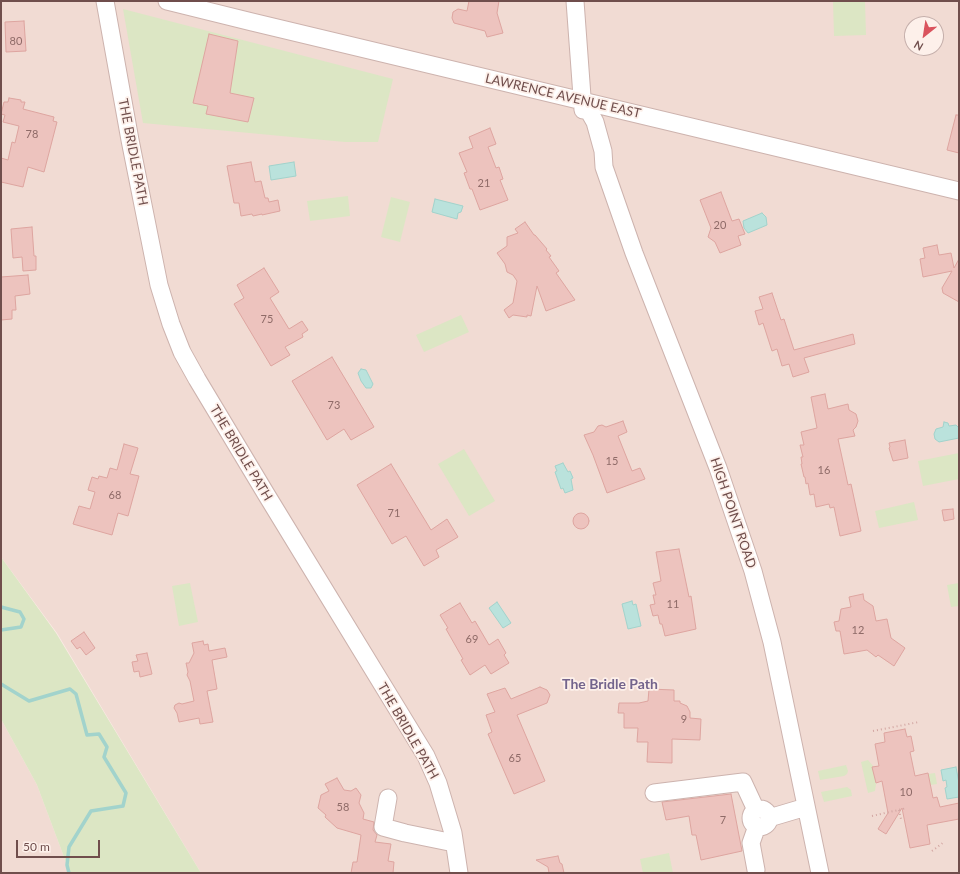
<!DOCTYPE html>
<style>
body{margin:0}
#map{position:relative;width:960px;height:874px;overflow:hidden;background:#faebe4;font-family:Lato,sans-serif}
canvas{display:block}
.frame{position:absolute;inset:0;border:2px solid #704e4c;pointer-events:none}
.north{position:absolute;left:904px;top:16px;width:40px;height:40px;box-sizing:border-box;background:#fdf0ea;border:1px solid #c5afab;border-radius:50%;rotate:210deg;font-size:11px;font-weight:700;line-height:16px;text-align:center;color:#704e4c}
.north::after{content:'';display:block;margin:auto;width:14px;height:18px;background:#da535d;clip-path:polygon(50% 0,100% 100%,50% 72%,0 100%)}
.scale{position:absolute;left:16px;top:840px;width:84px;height:18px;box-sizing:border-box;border:2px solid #704e4c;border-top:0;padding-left:5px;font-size:12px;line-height:14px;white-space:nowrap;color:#704e4c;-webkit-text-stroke:3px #fdf0ea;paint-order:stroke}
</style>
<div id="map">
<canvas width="960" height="874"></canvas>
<div class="frame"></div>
<div class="north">N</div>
<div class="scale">50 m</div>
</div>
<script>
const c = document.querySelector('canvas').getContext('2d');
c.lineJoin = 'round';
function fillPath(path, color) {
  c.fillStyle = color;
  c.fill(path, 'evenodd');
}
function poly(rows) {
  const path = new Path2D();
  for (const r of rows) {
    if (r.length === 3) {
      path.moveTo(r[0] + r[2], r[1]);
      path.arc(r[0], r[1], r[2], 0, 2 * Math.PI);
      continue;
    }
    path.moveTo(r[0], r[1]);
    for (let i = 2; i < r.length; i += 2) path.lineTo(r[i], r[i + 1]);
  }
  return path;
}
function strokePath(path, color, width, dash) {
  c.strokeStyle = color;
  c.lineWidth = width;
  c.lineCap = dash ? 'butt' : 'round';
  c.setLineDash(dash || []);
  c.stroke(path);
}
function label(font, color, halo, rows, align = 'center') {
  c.font = font + ' Lato,sans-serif';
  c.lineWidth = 3.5;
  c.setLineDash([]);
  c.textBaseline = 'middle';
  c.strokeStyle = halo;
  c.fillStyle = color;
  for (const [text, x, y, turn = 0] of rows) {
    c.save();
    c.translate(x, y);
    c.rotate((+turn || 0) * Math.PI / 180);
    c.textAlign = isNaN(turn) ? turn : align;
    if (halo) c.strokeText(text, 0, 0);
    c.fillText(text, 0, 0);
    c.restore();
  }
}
const residential = poly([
 [1,1,959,1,959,873,201,873,57,633,1,557],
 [912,24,936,24,936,48,912,48],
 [1,719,37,785,70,873,1,873]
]);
const green = poly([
 [833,1,865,1,866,35,834,36],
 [123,9,393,79,378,142,345,142,143,123],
 [348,196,350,216,310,221,307,201],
 [391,197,410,202,400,242,381,237],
 [461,315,469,332,424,352,416,335],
 [464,449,495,501,469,516,438,464],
 [959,453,959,479,923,486,918,461],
 [914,502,918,520,879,528,875,511],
 [1,557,56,633,201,873,70,873,37,785,1,719],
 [190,583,198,622,179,626,172,586],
 [959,583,959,606,951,607,947,585],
 [868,760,873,766,876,784,875,791,868,793,861,762],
 [846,765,848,771,847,774,844,776,820,780,818,771],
 [935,773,937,784,930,785,928,774],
 [847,787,851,790,852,796,824,802,821,792],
 [669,853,673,873,643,873,640,859]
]);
const water = poly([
 [294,162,296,176,271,180,269,166,294,162],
 [435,199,463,206,461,212,458,213,457,219,432,212,435,199],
 [762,213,766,217,767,225,748,233,744,228,743,221,762,213],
 [361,369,366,370,373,384,371,388,366,388,361,381,358,373,361,369],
 [944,422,948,423,949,426,956,425,959,428,959,438,939,442,935,439,934,434,936,429,943,427,944,422],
 [563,463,568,472,570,471,573,478,571,479,573,490,565,493,563,488,561,489,555,472,557,471,555,466,563,463],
 [632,601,633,605,636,604,641,626,628,629,622,604,632,601],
 [497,602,511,623,503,628,489,608,497,602],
 [956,767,959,783,959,797,947,799,945,788,947,787,946,780,943,781,941,770,956,767]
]);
const stream = poly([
 [1,607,20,612,24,619,21,627,1,630],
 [1,684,29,701,70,689,76,694,87,735,99,734,107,747,104,757,126,793,123,806,91,811,69,847,67,865,69,873]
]);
const building = poly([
 [469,1,499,1,497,13,503,33,487,37,485,31,454,23,452,18,453,12,458,9,467,11,469,1],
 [24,21,26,51,6,52,5,22,24,21],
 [209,34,238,41,230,93,254,98,248,122,206,114,208,106,193,103,209,34],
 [9,98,21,100,21,102,25,102,23,109,54,117,53,121,57,122,44,172,28,167,23,187,1,182,1,158,8,160,12,142,15,143,19,126,3,122,5,115,1,114,4,102,8,102,9,98],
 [956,115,959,115,959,153,947,150,956,115],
 [490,128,496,144,488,147,496,168,499,167,503,179,500,180,508,200,480,210,472,189,470,189,464,173,467,172,459,153,473,148,469,137,490,128],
 [251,162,255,182,261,181,265,198,268,198,269,202,278,200,280,211,262,215,262,214,253,216,252,214,241,216,239,203,234,203,227,166,251,162],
 [721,192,732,221,739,219,745,234,738,236,741,245,720,253,715,242,708,237,711,228,700,200,721,192],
 [525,222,534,235,535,235,547,249,546,250,551,256,549,257,559,271,556,273,575,300,546,311,537,286,531,316,527,315,527,317,513,315,509,318,504,310,513,303,517,281,513,275,507,272,505,264,497,253,507,246,507,237,518,233,515,229,525,222],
 [32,227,34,256,36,256,36,270,23,271,22,257,13,258,11,229,32,227],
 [937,245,939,255,951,253,954,268,959,259,959,302,943,293,942,288,952,271,923,277,920,259,925,258,923,248,937,245],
 [264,268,279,292,270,298,289,329,302,321,308,330,302,334,303,337,285,347,290,355,271,366,234,304,244,298,237,285,264,268],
 [28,275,30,294,15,296,16,310,12,310,12,319,1,320,1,277,28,275],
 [772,293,781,320,784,319,794,350,853,334,855,344,804,358,809,372,793,377,789,364,782,366,777,349,772,351,763,323,759,325,755,311,763,309,759,297,772,293],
 [332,357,374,427,351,440,344,429,327,440,292,381,332,357],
 [825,394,828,409,848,404,849,410,856,414,858,421,856,427,853,430,855,436,838,439,848,485,851,484,861,531,840,536,834,507,830,508,829,504,816,507,814,494,810,495,808,483,806,484,805,477,804,477,801,464,802,464,801,457,803,457,800,445,804,445,801,432,817,428,811,397,825,394],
 [623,421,627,432,618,436,632,471,640,468,645,479,607,493,593,455,584,435,594,432,598,426,602,425,606,427,623,421],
 [905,440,908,458,893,461,889,448,890,447,889,443,905,440],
 [124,444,138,448,130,474,139,476,128,516,118,513,112,535,73,524,79,506,90,509,95,492,88,490,92,477,98,479,99,476,107,478,110,468,117,470,124,444],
 [391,464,431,530,447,519,458,537,436,550,439,557,424,566,406,536,392,544,357,485,391,464],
 [953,509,954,519,944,521,942,510,953,509],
 [581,521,8],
 [679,549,689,597,691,596,696,629,665,636,662,624,660,624,658,615,653,616,650,605,655,604,653,595,656,595,653,583,661,581,656,552,679,549],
 [863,594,864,600,873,606,876,621,887,619,891,638,905,648,894,666,878,655,876,657,867,650,844,654,840,631,836,631,834,622,839,621,841,609,851,607,849,597,863,594],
 [460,603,472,623,475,621,489,645,498,639,506,653,504,655,509,663,491,674,485,665,470,675,461,660,463,659,446,629,448,628,440,615,460,603],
 [84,632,95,648,86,655,80,647,77,649,71,641,84,632],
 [203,641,204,645,208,644,209,651,225,648,227,657,212,660,217,689,207,691,213,722,200,724,199,718,179,722,177,713,174,708,175,705,179,703,182,704,194,701,190,681,187,675,188,672,186,663,189,663,194,653,192,643,203,641],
 [147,653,152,674,140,677,139,671,134,672,132,662,138,661,136,655,147,653],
 [540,687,547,690,550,695,547,703,517,715,545,781,514,794,488,734,492,732,486,715,495,712,487,694,505,688,511,699,540,687],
 [649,689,674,690,674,701,680,701,680,703,687,706,690,712,690,718,701,719,700,740,672,739,672,763,647,762,648,742,637,742,638,728,624,728,624,713,618,713,619,703,639,703,648,701,649,689],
 [905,729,907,737,911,736,914,751,910,752,915,776,928,773,933,798,937,797,940,807,959,803,959,819,927,825,930,844,910,848,902,808,886,834,878,829,888,813,882,781,876,783,872,767,879,766,875,744,885,742,884,733,905,729],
 [337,778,344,790,351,791,356,788,361,795,359,803,364,813,363,819,374,822,373,830,377,835,375,842,391,844,388,861,394,862,393,873,351,873,353,862,357,862,361,835,337,828,325,817,326,815,318,808,321,795,329,791,325,784,337,778],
 [731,794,742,851,701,860,696,835,692,835,689,816,666,820,662,802,731,794],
 [558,856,560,863,562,864,564,873,549,873,548,867,536,860,558,856]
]);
const path = poly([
 [873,731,919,722],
 [899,810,901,819],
 [872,816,907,808],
 [932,851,944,842]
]);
const minor = poly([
 [105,1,130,140,159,285,171,324,182,352,197,379,266,494,426,756,438,783,453,833,459,873],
 [167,1,252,22,959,191],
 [575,1,583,110],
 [583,101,595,122,603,151,604,167,634,253,718,468,753,571,772,642,820,873],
 [654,793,743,782,756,810],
 [388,798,383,827,405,833,454,843],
 [760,818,9],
 [769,818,806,807],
 [756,870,751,843,757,826]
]);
const numberNames = [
 ["80",16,41],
 ["78",32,134],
 ["21",484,183],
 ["20",720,225],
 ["75",267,319],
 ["73",334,405],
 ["15",612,461],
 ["16",824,470],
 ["68",115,495],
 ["71",394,513],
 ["11",673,604],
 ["12",858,630],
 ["69",472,639],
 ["9",684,719],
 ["65",515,758],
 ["10",906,792],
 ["58",343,807],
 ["7",723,820]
];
const streetNames = [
 ["LAWRENCE AVENUE EAST",563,96,13],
 ["THE BRIDLE PATH",133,152,79],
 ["THE BRIDLE PATH",241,453,59],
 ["HIGH POINT ROAD",733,513,71],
 ["THE BRIDLE PATH",408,731,60]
];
const neighbourhoodNames = [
 ["The Bridle Path",610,684]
];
fillPath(residential, '#f1dbd3');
fillPath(green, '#dce6c4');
fillPath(water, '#bae2dc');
strokePath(water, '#a2d3cc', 1);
strokePath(stream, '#a2d3cc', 3.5);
fillPath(building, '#edc3be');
strokePath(building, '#dea5a0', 1);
strokePath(minor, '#cdb3ae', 19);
strokePath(path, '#d2a6a2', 2, [1, 3]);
strokePath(minor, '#fff', 17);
label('11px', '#8f6b68', null, numberNames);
label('13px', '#704e4c', '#fdf0ea', streetNames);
label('bold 14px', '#73648c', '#fdf0ea', neighbourhoodNames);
</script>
